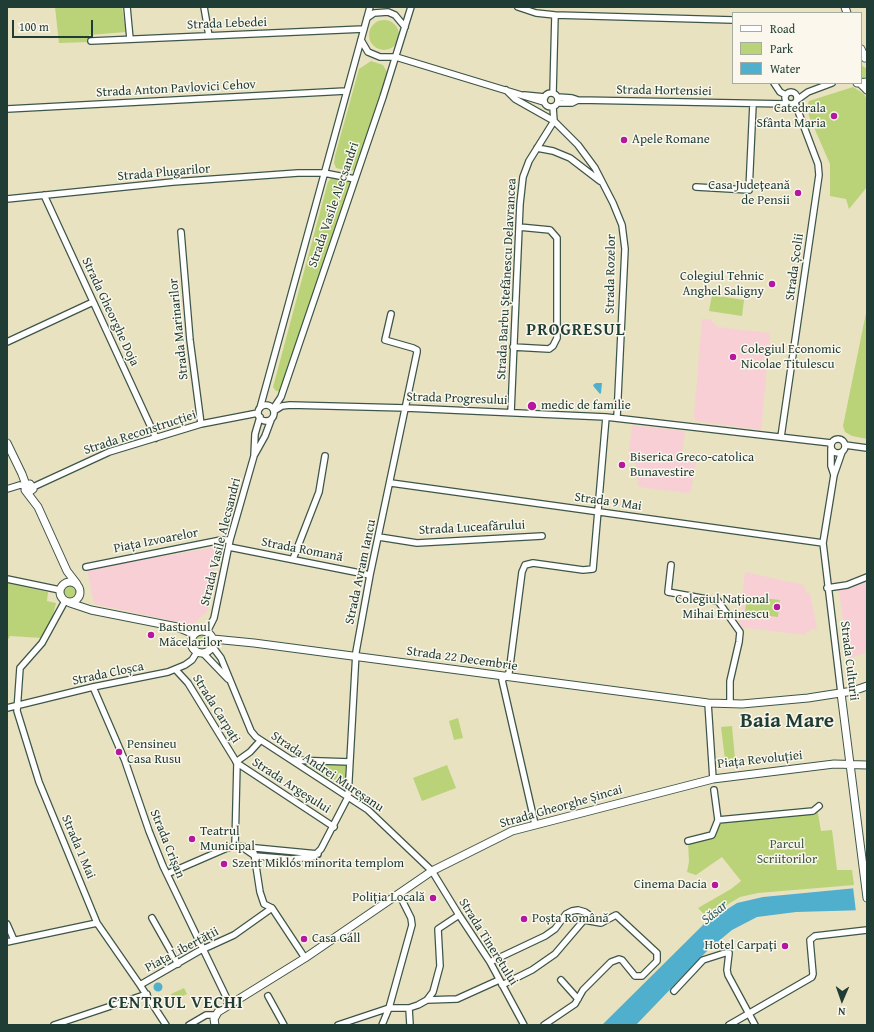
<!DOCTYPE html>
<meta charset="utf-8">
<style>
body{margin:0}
#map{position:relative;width:874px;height:1032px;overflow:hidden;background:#e8e2c0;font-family:"Gentium Book Plus",serif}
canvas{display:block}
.frame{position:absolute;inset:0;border:8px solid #1f3d34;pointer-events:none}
.legend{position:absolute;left:732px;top:12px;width:130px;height:72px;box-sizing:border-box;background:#fbf7ec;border:1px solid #a3ada2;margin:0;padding:5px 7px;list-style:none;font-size:12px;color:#1f3d34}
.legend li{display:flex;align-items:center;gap:8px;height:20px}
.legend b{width:20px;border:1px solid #a3ada2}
.north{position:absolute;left:822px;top:980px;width:40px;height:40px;-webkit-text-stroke:3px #fbf7ec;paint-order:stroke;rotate:182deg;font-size:11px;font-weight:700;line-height:16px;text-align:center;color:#1f3d34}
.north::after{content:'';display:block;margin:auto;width:14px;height:18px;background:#1f3d34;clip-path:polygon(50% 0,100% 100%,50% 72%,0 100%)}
.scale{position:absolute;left:12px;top:20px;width:81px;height:18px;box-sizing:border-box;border:2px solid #1f3d34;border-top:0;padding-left:5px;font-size:12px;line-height:14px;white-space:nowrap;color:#1f3d34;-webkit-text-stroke:3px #fbf7ec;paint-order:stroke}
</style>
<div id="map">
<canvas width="874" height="1032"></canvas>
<div class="frame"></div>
<ul class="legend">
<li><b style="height:5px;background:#fff"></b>Road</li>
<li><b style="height:11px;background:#bad378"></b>Park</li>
<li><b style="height:11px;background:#4fafcd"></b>Water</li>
</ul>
<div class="north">N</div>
<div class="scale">100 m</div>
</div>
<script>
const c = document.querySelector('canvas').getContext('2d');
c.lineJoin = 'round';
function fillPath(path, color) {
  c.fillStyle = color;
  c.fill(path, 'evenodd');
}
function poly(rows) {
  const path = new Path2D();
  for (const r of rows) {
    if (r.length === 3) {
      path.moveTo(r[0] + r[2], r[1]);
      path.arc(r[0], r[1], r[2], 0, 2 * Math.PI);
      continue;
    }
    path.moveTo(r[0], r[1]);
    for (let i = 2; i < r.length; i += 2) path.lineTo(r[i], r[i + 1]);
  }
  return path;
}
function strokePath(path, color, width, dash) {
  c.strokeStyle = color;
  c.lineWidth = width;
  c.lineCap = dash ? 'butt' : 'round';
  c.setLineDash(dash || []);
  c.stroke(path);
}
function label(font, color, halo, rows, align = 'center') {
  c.font = font + ' "Gentium Book Plus",serif';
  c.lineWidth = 3;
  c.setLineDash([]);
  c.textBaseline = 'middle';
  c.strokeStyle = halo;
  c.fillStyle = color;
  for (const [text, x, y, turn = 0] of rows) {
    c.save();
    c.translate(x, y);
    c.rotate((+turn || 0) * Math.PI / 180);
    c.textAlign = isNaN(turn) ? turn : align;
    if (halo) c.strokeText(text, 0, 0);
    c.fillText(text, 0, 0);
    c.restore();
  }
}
const built = poly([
 [702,319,709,319,718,327,770,333,761,430,696,421,694,417],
 [632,425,685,431,682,454,697,456,691,491,688,493,640,487,637,484,638,469,633,460,628,459],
 [217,547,207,612,192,625,94,604,87,569],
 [745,572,804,585,806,593,810,593,817,629,810,630,810,632,806,632,806,635,739,627],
 [867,582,867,652,848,659,839,590]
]);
const green = poly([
 [55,7,122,7,126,32,89,35,89,42,59,43],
 [384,35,15],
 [371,61,383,65,387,72,387,77,364,147,355,170,348,171,336,168,334,163,335,156,359,69],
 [861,65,867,69,867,76,861,79],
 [853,87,864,94,867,100,867,187,849,209,846,199,830,196,830,164,809,116,807,107,809,101],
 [332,177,350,180,351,184,281,391,276,391,273,387,328,182],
 [712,295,744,300,742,316,709,311],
 [867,308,867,439,852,436,845,432,843,426],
 [7,583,48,592,47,601,56,603,52,619,42,638,10,636,7,641],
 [70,592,8],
 [747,596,780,600,778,617,745,613],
 [202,642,8],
 [458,718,463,738,454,740,449,721],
 [732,726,735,759,725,760,721,727],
 [311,762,346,764,344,788,310,767],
 [447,765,456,788,422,801,413,778],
 [817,808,821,831,832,830,837,870,852,870,854,885,758,893,740,897,720,909,709,919,698,908,731,889,741,881,722,857,696,875,687,872,689,862,688,841,712,835,718,820,813,811],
 [184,988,187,994,174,1000,171,994]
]);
const water = poly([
 [596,383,602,383,601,393,600,394,594,387,593,385],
 [867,887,867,910,796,912,757,917,732,930,708,950,636,1025,602,1025,704,924,737,903,763,897],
 [158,987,4.5]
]);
const pier = poly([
 [867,885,867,912,856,912,853,887]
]);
const minor = poly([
 [127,7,130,39],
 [204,7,209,36],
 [518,7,536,13,555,15,733,20],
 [367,18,374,13,388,12,395,15,405,27],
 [361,40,368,52,380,57,396,57,544,102],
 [91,41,364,29],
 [774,83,780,92,786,95],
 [506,90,515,99,554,121,578,145,595,168,613,203,622,225,625,249,617,417],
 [791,98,6],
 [551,100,7],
 [553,93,555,15],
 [524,95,545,97],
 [558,97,572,98,578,100],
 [797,100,808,92,832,83],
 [558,103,572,103,578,100,788,104],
 [7,109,346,91],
 [537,148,553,151,570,158,600,181],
 [696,187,749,190,753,104],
 [44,195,156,438],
 [7,199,173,182,298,173,324,173,355,179],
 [181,232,190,340,201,424],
 [7,342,93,302],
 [513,347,549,349,553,346,557,338,557,238,550,230,519,227],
 [266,413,8],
 [260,408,370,7],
 [273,409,281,397,383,97,411,7],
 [274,411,282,406,290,405,406,408,606,417,831,443],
 [511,412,520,204,523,177,529,161,554,121,553,107],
 [781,437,819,175,818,164,795,103],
 [838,446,7],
 [845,445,867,448],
 [831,449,831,466,834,475],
 [255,454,265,436,271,420],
 [391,483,823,543],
 [33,487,109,452,201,424,258,413],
 [7,489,20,485,25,486],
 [379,537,417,543,542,536],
 [229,547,370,575],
 [293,559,319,492,325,456],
 [671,565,668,592,718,601,740,632,739,642,730,681,730,704],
 [86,567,221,540,230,540],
 [7,579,60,590],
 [827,588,847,585,867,577],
 [65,601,42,643,20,668,17,711,39,782,97,923,140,985],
 [207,632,214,618,230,540,254,456,255,434,260,417],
 [212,646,221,658,251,731,256,737,368,810,432,871,459,915,490,962,524,1025],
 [203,653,228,679],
 [176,670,188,683,237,763,235,846],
 [93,687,125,761,149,831,163,866,230,1005],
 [841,693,823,543,834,475,842,452],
 [708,703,713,779],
 [7,708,93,687,168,672,185,665,192,660,197,652],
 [292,760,350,762],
 [236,762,250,752,260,741],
 [237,763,334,827],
 [714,790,718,820],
 [535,824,502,680,509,673,522,572,525,565,533,563,583,570,593,569,606,417],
 [688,841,712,835,718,820,813,811,819,806],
 [242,847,255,856,291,859,313,857,321,849,348,797,356,652,370,575,417,352,417,350,413,348,385,340,391,314],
 [254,853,260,892,264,904,272,908,305,958],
 [167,874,227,848,235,846,318,854],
 [152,918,178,964],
 [7,924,14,940],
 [7,942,97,923],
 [490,962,545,936,555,929,566,914,572,911,578,910,585,912,598,921],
 [561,980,578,999],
 [502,985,532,970,555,954,584,920,601,923,616,915,657,953,657,961,642,976,635,976,622,960,619,959,611,962,583,990,575,1004,544,1025],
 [674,991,703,960,725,953,729,953,727,970,728,975,755,1025],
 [268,996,284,1025],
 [427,1000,457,999,499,980],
 [409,1008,410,1025],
 [54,1025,147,994],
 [166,1025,140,985,199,951,234,935,272,908],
 [189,1025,206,1015,216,1015],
 [338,1025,389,1008,409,1008,418,1005,427,1000,433,992,440,966,438,929,459,915],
 [382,1025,389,1008,412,925,411,918,399,894],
 [729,1025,812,977,813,974,810,940,815,936,867,930]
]);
const major = poly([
 [845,7,847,13],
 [861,49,865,58],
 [857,83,867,82],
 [861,84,867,90],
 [7,443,22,474,26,485],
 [28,493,33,489,30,484,26,485,25,490,38,507,67,571,77,584],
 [70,592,10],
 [70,603,91,610,177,627,194,634],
 [202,642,11],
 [213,639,254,643,708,703,742,704,808,698,853,691,867,686],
 [841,693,867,898],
 [215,1025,214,1019,218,1012,305,958,432,871,512,831,713,779,834,764,867,765]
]);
const markers = [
 [834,116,4,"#b5179e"],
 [624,140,4,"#b5179e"],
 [798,193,4,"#b5179e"],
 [772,284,4,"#b5179e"],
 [733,357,4,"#b5179e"],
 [532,406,5,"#b5179e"],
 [622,465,4,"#b5179e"],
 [777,607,4,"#b5179e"],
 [151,635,4,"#b5179e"],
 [119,752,4,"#b5179e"],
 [192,839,4,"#b5179e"],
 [224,864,4,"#b5179e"],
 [715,885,4,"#b5179e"],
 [433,898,4,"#b5179e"],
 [524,919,4,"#b5179e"],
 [304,939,4,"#b5179e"],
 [785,946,4,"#b5179e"]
];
const streetNames = [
 ["Strada Lebedei",227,24,-2],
 ["Strada Anton Pavlovici Cehov",176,89,-3],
 ["Strada Hortensiei",664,91,1],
 ["Strada Plugarilor",164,173,-5],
 ["Strada Vasile Alecsandri",334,205,-71],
 ["Strada Școlii",795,267,-82],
 ["Strada Rozelor",611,274,-89],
 ["Strada Barbu Ștefănescu Delavrancea",507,279,-87],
 ["Strada Gheorghe Doja",110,312,65],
 ["Strada Marinarilor",179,329,-96],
 ["Strada Progresului",457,399,2],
 ["Strada Reconstrucției",140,433,-18],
 ["Strada 9 Mai",608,502,8],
 ["Strada Luceafărului",472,528,-3],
 ["Piața Izvoarelor",156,541,-11],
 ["Strada Vasile Alecsandri",221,542,-76],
 ["Strada Romană",302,550,11],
 ["Strada Avram Iancu",361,572,-78],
 ["Strada 22 Decembrie",462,659,8],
 ["Strada Culturii",849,661,83],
 ["Strada Cloșca",108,674,-12],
 ["Strada Carpați",216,709,58],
 ["Piața Revoluției",760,760,-6],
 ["Strada Andrei Mureșanu",327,772,34],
 ["Strada Argeșului",291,786,33],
 ["Strada Gheorghe Șincai",561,807,-16],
 ["Strada Crișan",167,844,68],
 ["Strada 1 Mai",78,847,67],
 ["Strada Tineretului",488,942,58],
 ["Piața Libertății",182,950,-28]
];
const poiNames = [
 ["Catedrala",826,109,"right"],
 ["Sfânta Maria",826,124,"right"],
 ["Apele Romane",632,140],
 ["Casa Județeană",790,186,"right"],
 ["de Pensii",790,201,"right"],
 ["Colegiul Tehnic",764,277,"right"],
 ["Anghel Saligny",764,292,"right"],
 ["Colegiul Economic",741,350],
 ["Nicolae Titulescu",741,365],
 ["medic de familie",541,406],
 ["Biserica Greco-catolica",630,458],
 ["Bunavestire",630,473],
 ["Colegiul Național",769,600,"right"],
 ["Mihai Eminescu",769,615,"right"],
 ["Bastionul",159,628],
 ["Măcelarilor",159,643],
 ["Pensineu",127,745],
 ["Casa Rusu",127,760],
 ["Teatrul",200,832],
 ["Municipal",200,847],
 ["Szent Miklós minorita templom",232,864],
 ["Cinema Dacia",707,885,"right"],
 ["Poliția Locală",425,898,"right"],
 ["Poșta Română",532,919],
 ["Casa Gáll",312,939],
 ["Hotel Carpați",777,946,"right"]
];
const parkNames = [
 ["Parcul",787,845],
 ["Scriitorilor",787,860]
];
const waterNames = [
 ["Săsar",715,913,-39]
];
const districtNames = [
 ["PROGRESUL",576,331],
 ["CENTRUL VECHI",176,1004]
];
const townNames = [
 ["Baia Mare",787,722]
];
fillPath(built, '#f7cfd5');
fillPath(green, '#bad378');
fillPath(water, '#4fafcd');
fillPath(pier, '#e8e2c0');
strokePath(minor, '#3d5649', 8);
strokePath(major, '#3d5649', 9);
strokePath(minor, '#fff', 5.5);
strokePath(major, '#fff', 7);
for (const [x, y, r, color] of markers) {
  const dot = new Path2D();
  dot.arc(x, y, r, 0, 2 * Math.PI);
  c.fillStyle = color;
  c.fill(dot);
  strokePath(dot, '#fbf7ec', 1.5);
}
label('13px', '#1f3d34', '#fbf7ec', streetNames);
label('13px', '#1f3d34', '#fbf7ec', poiNames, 'left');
label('13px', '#3e5b42', '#fbf7ec', parkNames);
label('italic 14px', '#2d5f62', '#fbf7ec', waterNames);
c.letterSpacing = '1px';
label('bold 17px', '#1f3d34', '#fbf7ec', districtNames);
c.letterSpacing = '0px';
label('bold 21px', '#1f3d34', '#fbf7ec', townNames);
</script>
